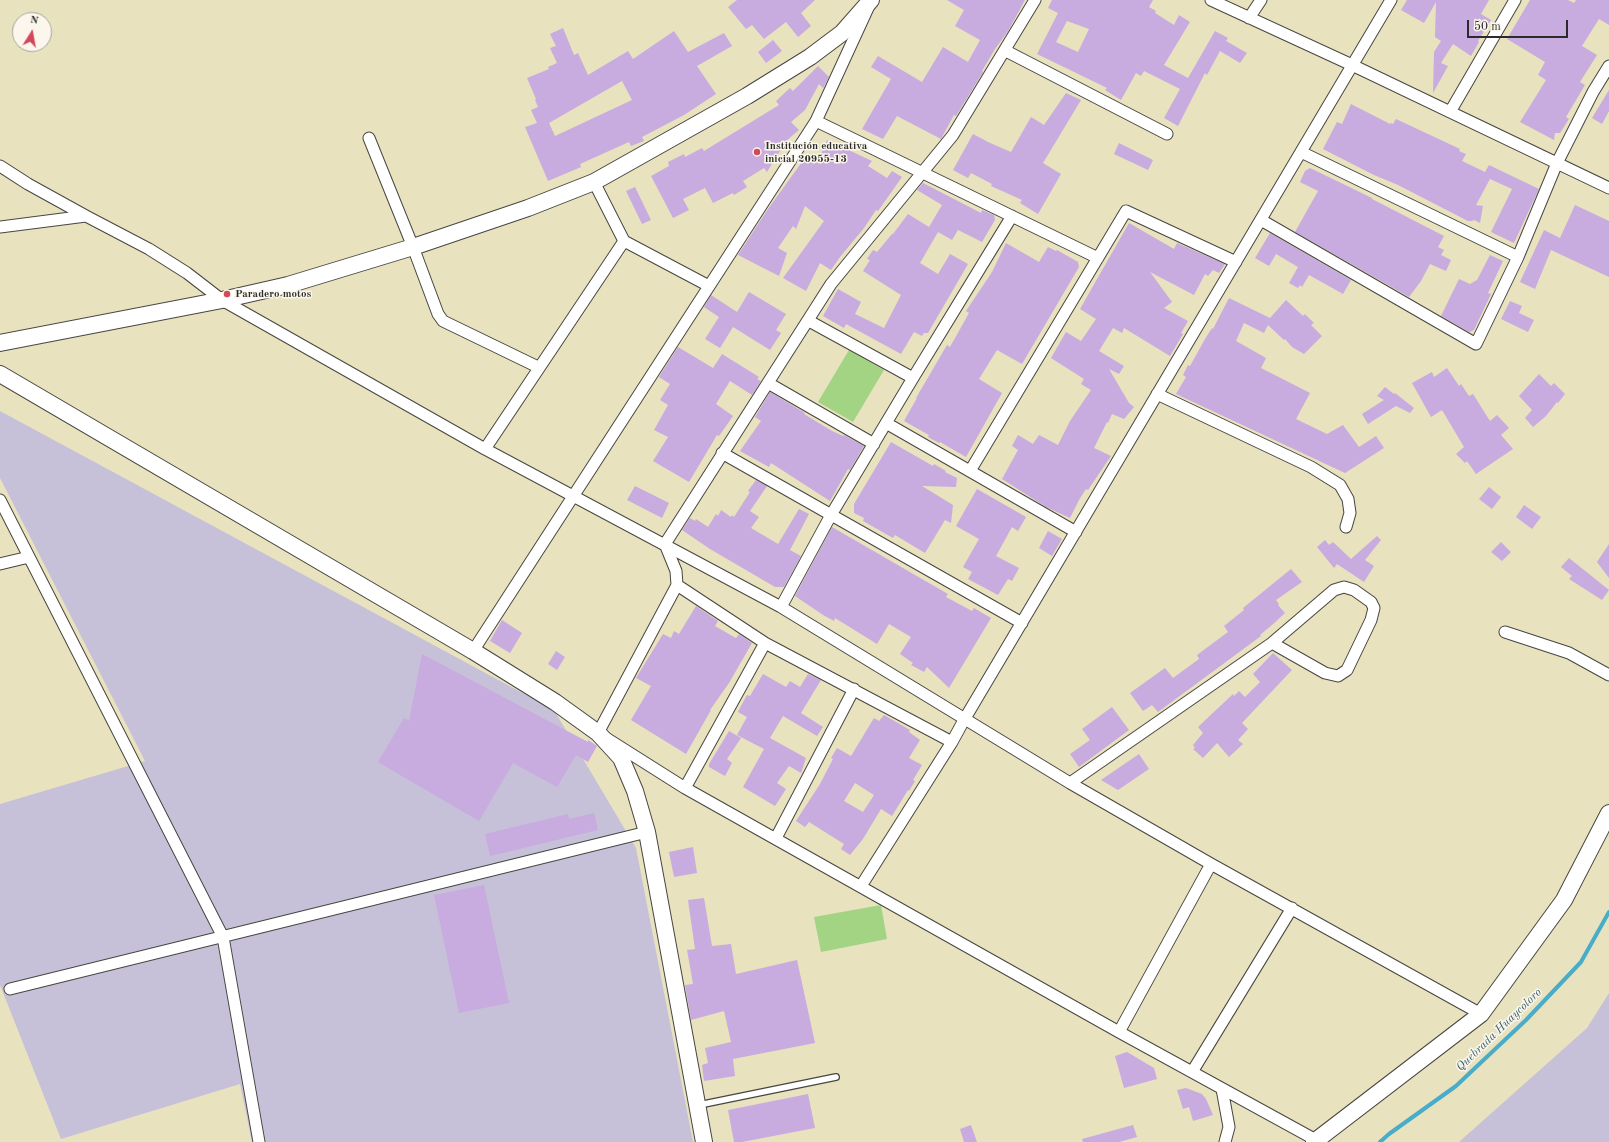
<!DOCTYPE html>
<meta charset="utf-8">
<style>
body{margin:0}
#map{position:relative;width:1609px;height:1142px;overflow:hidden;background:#e8e2bf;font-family:"Old Standard TT",serif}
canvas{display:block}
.north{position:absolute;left:12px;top:12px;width:40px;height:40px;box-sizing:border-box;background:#fbf7ec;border:1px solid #a8a59f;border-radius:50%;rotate:11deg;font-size:11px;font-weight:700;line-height:16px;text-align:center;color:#2b2b2b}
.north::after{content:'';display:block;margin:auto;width:14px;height:18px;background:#d1495b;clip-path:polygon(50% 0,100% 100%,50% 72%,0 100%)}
.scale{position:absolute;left:1467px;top:20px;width:101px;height:18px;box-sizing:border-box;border:2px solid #2b2b2b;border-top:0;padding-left:5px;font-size:12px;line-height:14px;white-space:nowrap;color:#2b2b2b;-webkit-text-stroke:3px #fbf7ec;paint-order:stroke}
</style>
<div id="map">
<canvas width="1609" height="1142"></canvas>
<div class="north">N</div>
<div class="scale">50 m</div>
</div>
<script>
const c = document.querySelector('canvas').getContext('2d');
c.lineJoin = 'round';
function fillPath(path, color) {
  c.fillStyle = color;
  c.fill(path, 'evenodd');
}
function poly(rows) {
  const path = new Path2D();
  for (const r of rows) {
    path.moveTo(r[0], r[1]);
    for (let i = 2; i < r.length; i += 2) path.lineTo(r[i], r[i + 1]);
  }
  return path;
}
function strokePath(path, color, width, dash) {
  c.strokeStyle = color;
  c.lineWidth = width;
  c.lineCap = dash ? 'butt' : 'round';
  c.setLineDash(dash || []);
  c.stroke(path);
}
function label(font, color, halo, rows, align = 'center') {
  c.font = font + ' "Old Standard TT",serif';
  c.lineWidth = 3;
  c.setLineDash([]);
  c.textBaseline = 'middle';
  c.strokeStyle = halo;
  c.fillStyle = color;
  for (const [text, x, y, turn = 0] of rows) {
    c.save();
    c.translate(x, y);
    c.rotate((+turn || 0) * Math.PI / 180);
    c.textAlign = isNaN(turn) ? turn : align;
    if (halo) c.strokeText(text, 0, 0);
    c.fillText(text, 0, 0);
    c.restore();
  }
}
const industrial = poly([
 [0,411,554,710,636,848,693,1142,252,1142,240,1084,61,1139,0,985,0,804,145,761,0,478],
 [1609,993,1609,1142,1459,1142,1587,1028]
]);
const green = poly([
 [849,350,884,370,853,422,818,402],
 [881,905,887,939,821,952,814,917]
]);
const stream = poly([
 [1380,1142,1389,1134,1456,1086,1526,1020,1581,962,1609,912]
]);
const building = poly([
 [737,0,815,0,801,13,811,26,798,37,786,22,764,39,752,25,746,29,728,7],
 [947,0,1025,0,1008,31,995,49,982,71,983,72,956,116,954,115,941,139,897,116,883,139,862,129,891,79,871,67,878,56,922,82,943,47,968,62,980,40,955,26,964,10],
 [1052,0,1153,0,1149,7,1156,11,1155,13,1174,25,1179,15,1190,22,1164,65,1188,78,1215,31,1228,38,1226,41,1247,53,1240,63,1220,51,1207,75,1205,73,1178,126,1164,118,1180,89,1144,71,1141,76,1136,73,1121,100,1105,90,1107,88,1037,54,1058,13,1048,8],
 [1067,21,1089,29,1078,52,1056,42],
 [1407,0,1489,0,1481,14,1491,20,1478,41,1479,42,1471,56,1453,44,1441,63,1448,66,1433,93,1434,52,1441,41,1435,37,1436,2,1424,23,1401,10],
 [1530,0,1568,0,1574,3,1576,0,1609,0,1609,25,1599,19,1582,46,1597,55,1580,82,1585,85,1566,117,1569,119,1560,133,1555,133,1554,140,1520,122,1546,80,1538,75,1545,62,1507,39],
 [563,28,574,55,578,53,588,75,628,51,633,59,674,31,688,52,724,33,732,46,697,66,716,94,684,115,642,137,644,141,631,146,629,142,580,164,581,167,548,181,525,127,537,123,531,110,538,107,535,100,536,99,527,78,549,69,548,67,557,63,550,48,556,46,550,34],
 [622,81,632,100,555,136,549,123],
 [773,40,782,51,766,63,758,52],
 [818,66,829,77,823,88,819,84,805,110,791,122,799,130,786,141,767,172,764,168,743,181,747,187,734,195,733,193,713,203,705,188,683,199,689,210,673,218,651,176,669,166,668,162,684,154,685,157,702,148,704,151,779,105,776,101,790,88,793,91],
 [1609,90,1609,111,1602,124,1592,118],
 [1066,93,1081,100,1043,163,1061,174,1038,214,1020,203,1022,200,991,186,992,184,971,173,968,178,953,170,973,134,988,142,1011,152,1031,117,1044,125],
 [1351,104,1390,124,1391,123,1393,124,1396,119,1460,149,1459,151,1466,154,1462,161,1485,172,1489,165,1539,189,1514,243,1491,232,1512,189,1490,179,1476,205,1483,206,1480,223,1474,220,1472,221,1468,221,1398,185,1374,175,1323,149,1337,122,1342,124],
 [827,140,872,161,868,166,887,178,892,171,902,177,878,211,876,210,864,228,840,257,831,270,820,263,806,291,783,278,824,221,805,206,796,229,793,226,778,248,787,253,779,276,738,255,768,209,807,155,817,163],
 [1119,143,1153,160,1148,170,1114,154],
 [1310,168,1372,198,1372,199,1444,236,1438,247,1444,250,1441,255,1451,260,1446,271,1430,264,1421,281,1409,297,1295,232,1318,191,1300,182,1305,171],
 [923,183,981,213,982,210,994,215,995,220,982,242,958,230,952,240,938,232,920,263,938,274,950,254,968,264,928,333,924,333,922,336,914,332,901,354,846,324,844,328,823,316,838,289,861,302,855,314,884,328,901,295,863,271,870,260,867,259,873,250,877,252,892,234,893,234,908,214,929,227,942,205,917,190],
 [635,187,651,220,642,224,626,191],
 [1575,205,1609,221,1609,277,1551,250,1535,289,1520,282,1544,230,1560,238],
 [1129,223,1174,249,1177,243,1225,264,1219,273,1213,270,1208,276,1205,274,1194,295,1150,272,1172,302,1164,308,1188,321,1181,333,1183,334,1170,356,1124,328,1122,333,1113,328,1099,351,1124,366,1119,374,1109,369,1129,403,1134,407,1124,419,1112,414,1108,423,1107,422,1094,448,1111,456,1088,490,1086,489,1079,500,1070,518,1046,507,1002,479,1018,450,1012,446,1018,435,1033,444,1039,435,1058,445,1070,421,1091,390,1081,384,1084,379,1051,358,1066,332,1081,341,1096,319,1080,309],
 [1270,233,1351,280,1343,294,1309,275,1302,287,1300,285,1298,288,1289,283,1298,267,1276,254,1269,266,1255,258],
 [1006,243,1039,262,1048,247,1056,251,1057,250,1078,262,1079,267,1022,364,997,350,979,379,1002,393,966,457,940,442,939,443,928,437,929,435,904,421,917,398,916,398,947,345,950,347,969,313,966,311,992,272],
 [1490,255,1503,261,1488,293,1491,294,1474,330,1469,332,1441,316,1459,279,1470,284,1477,280],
 [749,292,786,314,776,330,781,333,770,350,733,327,720,348,705,339,719,317,704,307,711,295,737,312],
 [1229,298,1270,318,1286,300,1303,316,1305,314,1314,323,1311,325,1322,336,1304,354,1292,347,1285,339,1284,340,1268,325,1264,333,1244,323,1236,341,1266,358,1261,368,1310,393,1296,419,1327,434,1343,425,1359,447,1376,436,1384,448,1345,473,1176,394,1186,377,1183,375,1188,365,1190,366,1205,339,1212,328,1213,329],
 [1510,301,1522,306,1519,313,1534,320,1528,332,1501,319],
 [678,347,713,368,722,354,759,377,757,379,761,381,752,395,730,381,716,404,733,416,719,436,717,435,689,482,653,461,668,437,654,430,668,405,660,400,670,384,659,377],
 [1447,368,1459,386,1461,384,1469,396,1473,394,1490,421,1497,415,1509,428,1501,435,1513,449,1476,474,1467,461,1465,463,1456,454,1464,447,1442,410,1431,417,1412,383,1432,372,1434,377],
 [1539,374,1551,386,1554,383,1565,394,1558,403,1557,402,1546,416,1533,427,1525,418,1532,410,1519,396],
 [1385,387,1394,394,1395,393,1414,408,1410,413,1396,406,1368,424,1362,414,1384,400,1377,396],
 [770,392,805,413,804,414,832,431,843,436,844,435,864,446,850,470,848,469,830,501,771,463,769,467,740,451,761,421,755,417],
 [891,442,933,466,934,464,946,471,945,472,957,478,956,487,922,486,953,505,951,523,945,520,925,553,895,535,893,538,863,521,864,518,854,513,854,504],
 [756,480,767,486,750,511,759,517,751,528,778,544,799,509,809,514,790,550,801,556,784,587,775,587,710,549,682,530,690,518,695,521,696,519,708,527,716,514,718,516,721,510,731,517,732,515,734,517,750,492,748,491],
 [635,486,669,503,662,518,627,500],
 [1489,487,1501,497,1492,509,1479,499],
 [977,489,1026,517,1018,531,1012,527,996,556,1019,568,1012,581,1008,579,998,595,968,579,972,572,963,567,979,539,956,526],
 [1524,505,1541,517,1532,529,1516,517],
 [832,527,948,594,946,597,972,611,974,608,991,618,949,688,927,667,924,672,911,665,913,663,900,654,911,637,889,624,877,644,835,618,834,621,823,615,795,596],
 [1048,531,1062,539,1052,556,1039,548],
 [1377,536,1381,540,1365,560,1374,566,1364,582,1337,564,1334,568,1317,547,1325,540,1329,545,1333,542,1351,559],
 [1501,542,1511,552,1502,561,1491,552],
 [1609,544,1609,578,1597,562],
 [1569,558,1609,590,1602,600,1569,579,1572,576,1561,567],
 [1291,569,1302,582,1276,600,1279,604,1278,605,1285,613,1272,625,1260,635,1261,636,1158,712,1152,705,1143,711,1130,693,1165,668,1173,678,1199,659,1197,655,1228,632,1224,626,1244,610,1243,608],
 [696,606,718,621,715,626,736,638,739,634,752,643,729,683,710,710,711,710,686,754,631,720,651,686,636,678,663,634,671,638,674,631,679,634],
 [502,620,522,633,510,653,490,641],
 [556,651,565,657,557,670,548,664],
 [1273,653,1292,670,1242,723,1248,729,1238,740,1243,744,1229,757,1217,743,1203,758,1193,749,1195,748,1193,745,1203,733,1198,727,1233,694,1234,696,1239,691,1245,697,1260,682,1253,674],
 [422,654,588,742,588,740,597,746,588,762,576,755,557,787,513,763,479,821,378,762,404,718,409,721],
 [763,674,786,687,790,681,800,687,808,674,821,680,801,713,823,727,817,736,783,716,770,738,806,758,801,773,789,766,777,783,786,789,775,806,743,787,764,749,737,735,747,717,738,712,741,706,747,695,750,696],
 [1112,707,1129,730,1079,767,1070,754,1090,740,1082,729],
 [884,715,910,730,909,732,920,740,909,758,922,765,913,780,915,781,909,791,908,790,892,816,881,809,863,839,850,855,841,849,844,844,809,822,805,827,796,821,820,784,833,759,831,758,837,748,851,756,874,718,879,721],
 [855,783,874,795,863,812,844,801],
 [729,731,741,738,727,759,732,763,725,776,709,767,709,764],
 [1139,754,1149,769,1118,790,1101,780],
 [594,813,598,830,490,856,485,834,568,814,569,819],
 [693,847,697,873,674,877,669,852],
 [484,885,509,1003,459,1013,434,895],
 [704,898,712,946,731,944,736,974,797,960,815,1043,733,1059,735,1076,704,1081,702,1065,708,1063,705,1048,731,1042,724,1011,691,1020,685,985,693,984,687,950,695,949,688,900],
 [1127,1052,1154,1068,1157,1079,1124,1088,1115,1056],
 [1186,1088,1202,1094,1206,1099,1213,1115,1193,1121,1189,1107,1183,1109,1177,1090],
 [808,1094,815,1128,742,1142,734,1142,728,1110],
 [971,1125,977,1142,964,1142,960,1129],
 [1133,1125,1137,1137,1119,1142,1083,1142,1082,1139]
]);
const lane = poly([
 [699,1105,836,1077]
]);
const street = poly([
 [1035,0,953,135,831,284,665,544,676,571,677,585,598,733,685,788,1119,1032,1316,1140],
 [1211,0,1352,65,1609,188],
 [1249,18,1261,0],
 [1006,51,1167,134],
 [1450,112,1515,0],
 [816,121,1098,258],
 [369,138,413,247,438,314,443,321,538,367],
 [1301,152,1518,257],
 [0,166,28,184,86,216],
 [594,182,624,241,709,286],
 [1261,220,1476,344,1518,257,1557,163,1593,92,1609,66],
 [0,227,86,216,149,249,187,273,222,300,485,449,781,607,1070,783,1211,864,1481,1014],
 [809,321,913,378],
 [768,383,874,444],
 [1157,394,1311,467,1340,485,1348,499,1350,513,1346,527],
 [886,423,1076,532],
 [485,449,624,241],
 [722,453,1022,623],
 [970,471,1126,211,1236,262],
 [0,500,223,937,259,1142],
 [0,564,29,557],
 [677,585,765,643,952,742],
 [781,607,831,515,913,378,1012,216],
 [1505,632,1569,653,1609,675],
 [473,651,816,121,868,8],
 [1070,783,1272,643,1334,590,1344,587,1354,590,1371,602,1374,608,1371,620,1347,670,1338,676,1325,673,1272,643],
 [685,788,765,643],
 [776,838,854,689],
 [861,886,952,742,964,720,1391,0],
 [10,989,647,832],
 [1119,1032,1211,864],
 [1192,1072,1292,908],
 [1222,1089,1229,1127,1225,1142]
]);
const secondary = poly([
 [0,343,222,300,288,285,413,247,528,208,594,182,747,96,810,57,842,33,871,0],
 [0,374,473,651,555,702,598,733,621,758,635,791,647,832,704,1142],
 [1314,1142,1481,1014,1564,900,1609,813]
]);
const markers = [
 [757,152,4,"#d1495b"],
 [227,294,4,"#d1495b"]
];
const poiNames = [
 ["Institución educativa",765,146],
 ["inicial 20955-13",765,159],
 ["Paradero motos",235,294]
];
const waterNames = [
 ["Quebrada Huaycoloro",1499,1030,-44]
];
fillPath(industrial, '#c7c0d9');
fillPath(green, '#a3d483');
strokePath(stream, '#49acc8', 4);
fillPath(building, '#c8abdf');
strokePath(lane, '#474641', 8);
strokePath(street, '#474641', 13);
strokePath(secondary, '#474641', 18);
strokePath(lane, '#fff', 5.5);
strokePath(street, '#fff', 11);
strokePath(secondary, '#fff', 16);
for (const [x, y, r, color] of markers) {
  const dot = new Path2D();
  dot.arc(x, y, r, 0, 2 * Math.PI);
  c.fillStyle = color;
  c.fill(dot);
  strokePath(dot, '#fbf7ec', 1.5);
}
label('bold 11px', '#2b2b2b', '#fbf7ec', poiNames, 'left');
label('italic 12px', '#375f6a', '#fbf7ec', waterNames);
</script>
